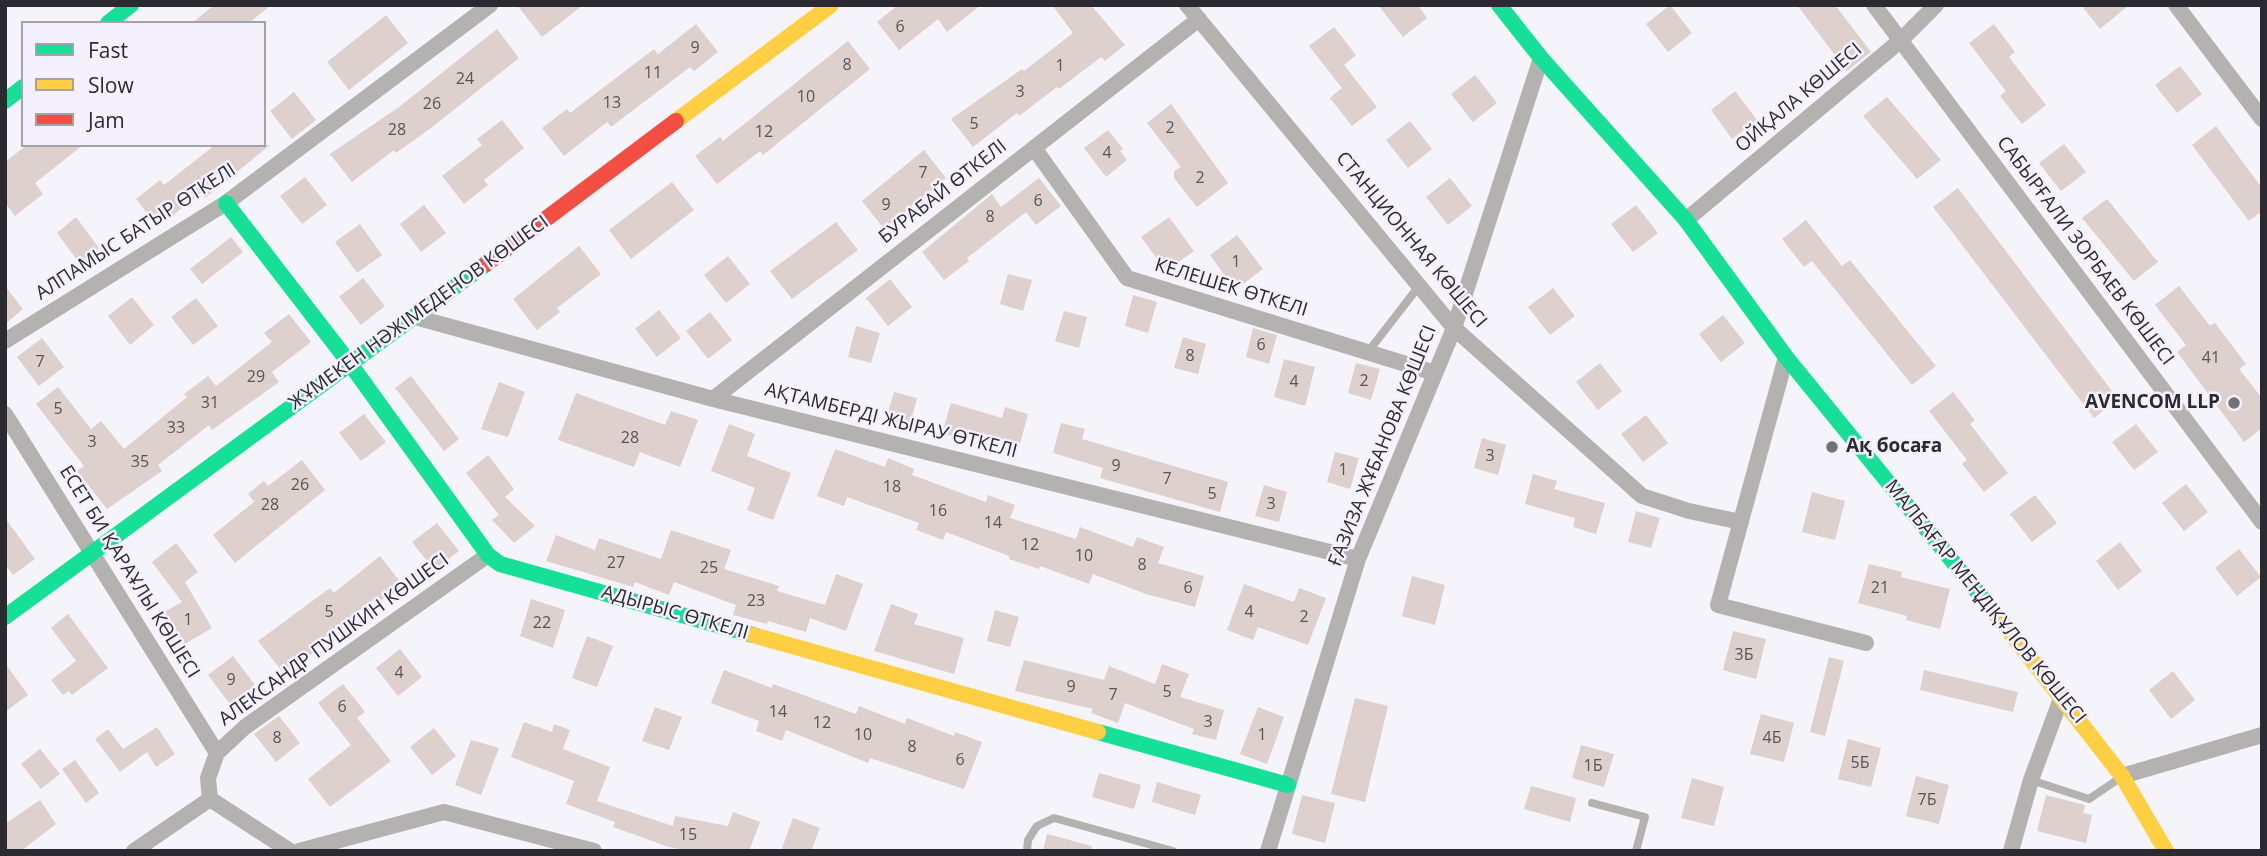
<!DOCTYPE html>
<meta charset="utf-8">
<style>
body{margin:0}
#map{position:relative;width:2267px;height:856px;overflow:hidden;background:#f5f4fa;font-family:"Open Sans",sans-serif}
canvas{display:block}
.frame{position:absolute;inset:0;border:7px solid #2c2a31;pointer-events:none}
.legend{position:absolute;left:21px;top:21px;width:245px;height:126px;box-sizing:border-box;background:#f4f0fe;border:2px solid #a4a1ac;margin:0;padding:9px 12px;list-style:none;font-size:21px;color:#2c2a31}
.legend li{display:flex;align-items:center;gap:14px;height:35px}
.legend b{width:35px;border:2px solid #a4a1ac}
</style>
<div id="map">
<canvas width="2267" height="856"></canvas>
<div class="frame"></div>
<ul class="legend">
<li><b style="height:9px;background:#16e098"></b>Fast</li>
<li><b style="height:9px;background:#ffcf43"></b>Slow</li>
<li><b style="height:9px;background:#f24e42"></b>Jam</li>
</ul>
</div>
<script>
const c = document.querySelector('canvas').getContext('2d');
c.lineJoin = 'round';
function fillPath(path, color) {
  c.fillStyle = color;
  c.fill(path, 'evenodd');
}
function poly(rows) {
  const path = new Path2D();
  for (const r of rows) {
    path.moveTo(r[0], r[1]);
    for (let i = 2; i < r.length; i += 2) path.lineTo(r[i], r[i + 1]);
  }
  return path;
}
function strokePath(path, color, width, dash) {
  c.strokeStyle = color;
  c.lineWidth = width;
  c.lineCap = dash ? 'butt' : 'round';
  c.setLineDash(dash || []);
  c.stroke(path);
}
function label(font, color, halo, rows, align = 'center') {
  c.font = font + ' "Open Sans",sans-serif';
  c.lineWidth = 5;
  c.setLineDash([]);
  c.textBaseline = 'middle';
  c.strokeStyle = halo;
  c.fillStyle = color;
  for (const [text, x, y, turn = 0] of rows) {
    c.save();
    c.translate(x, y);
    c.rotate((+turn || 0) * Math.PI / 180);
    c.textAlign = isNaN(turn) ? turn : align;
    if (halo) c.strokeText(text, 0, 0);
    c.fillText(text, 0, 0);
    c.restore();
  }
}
const building = poly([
 [214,5,271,5,249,23,192,23],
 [517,5,583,5,542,37],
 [898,5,981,5,947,32,938,19,899,50,877,22],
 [1052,5,1091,5,1125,45,1105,61,1101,57,1059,89,1057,87,1019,116,1017,113,973,147,951,119,1022,69,1024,71,1073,33],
 [1378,5,1418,5,1427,18,1403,37],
 [1670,5,1692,33,1668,52,1646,24],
 [1797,5,1835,5,1871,52,1847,71],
 [2081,5,2129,5,2100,29],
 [386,15,408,43,349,90,327,62],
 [696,24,718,52,694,71,690,67,611,127,607,122,564,156,542,128,567,109,570,113,654,49,658,54],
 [1994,24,2015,52,2009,57,2046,105,2022,124,2000,96,2006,91,1969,43],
 [1334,27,1356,55,1344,65,1377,107,1352,126,1330,98,1342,88,1309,46],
 [497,29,519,58,431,128,396,153,394,150,352,182,330,154,399,107],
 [848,41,870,69,763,155,760,151,717,184,695,156,720,137,723,141],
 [2180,66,2202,94,2177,113,2155,85],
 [1475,75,1497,103,1473,122,1451,94],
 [1735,91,1757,120,1732,139,1711,110],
 [294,92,316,120,292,139,270,111],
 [1887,97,1941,160,1917,179,1863,116],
 [1171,104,1228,183,1197,207,1174,178,1174,171,1181,167,1147,123],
 [502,120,524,148,484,180,488,185,464,204,442,176,482,145,477,139],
 [1410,121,1432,149,1408,168,1386,140],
 [2216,126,2262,188,2262,211,2249,221,2192,145],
 [1108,130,1123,149,1120,151,1127,160,1106,177,1084,148],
 [2064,144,2086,172,2061,191,2039,163],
 [27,145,83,145,35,183,43,194,15,216,5,203,5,162],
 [215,145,270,145,205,198,201,193,158,227,136,199,160,180,164,185],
 [924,150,946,178,884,229,862,201],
 [305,177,327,205,302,224,280,196],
 [1039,178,1061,206,1036,225,1026,212,967,258,969,261,944,280,922,252,992,194,1001,207],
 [1450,178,1472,206,1448,225,1426,197],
 [672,182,694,210,631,259,609,230],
 [1958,188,2118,399,2094,418,1933,207],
 [2107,199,2158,262,2134,281,2082,218],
 [424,205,446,233,421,252,400,224],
 [1636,205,1658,233,1633,252,1611,224],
 [76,217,99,248,80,264,57,233],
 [1169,217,1194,251,1166,271,1141,237],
 [1806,220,1842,266,1850,260,1936,366,1912,385,1812,261,1804,267,1782,239],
 [836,222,858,250,792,299,770,271],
 [360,224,382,255,357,273,335,242],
 [1237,235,1263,269,1235,290,1210,255],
 [231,237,243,252,202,284,190,269],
 [579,246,601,274,557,308,560,312,537,330,513,299],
 [728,256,750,284,726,303,704,275],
 [1008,274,1032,280,1023,311,1000,304],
 [363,278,385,306,361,325,339,297],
 [890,279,912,307,888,326,866,298],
 [5,286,23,309,5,324],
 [2179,286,2210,326,2215,323,2246,364,2239,369,2262,398,2262,428,2244,442,2177,352,2186,345,2155,305],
 [1553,288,1575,316,1550,335,1528,307],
 [1133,295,1157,302,1148,333,1125,326],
 [132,297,154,325,130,345,108,316],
 [196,298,218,326,193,345,171,317],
 [659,310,681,338,657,357,635,329],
 [1064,311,1087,317,1079,348,1055,341],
 [710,312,732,340,708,359,686,331],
 [289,314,311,342,272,372,279,382,212,430,209,425,158,465,162,471,107,509,77,471,84,466,36,404,58,387,91,429,101,421,124,449,187,397,184,394,208,376,216,386,272,342,264,333],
 [1723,315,1745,343,1721,362,1699,334],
 [856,326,880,333,871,363,848,357],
 [1253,328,1277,335,1269,364,1246,357],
 [1183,337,1206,344,1198,374,1174,368],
 [42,338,64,367,39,386,17,357],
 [1284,359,1315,367,1305,406,1274,397],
 [1356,363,1380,369,1371,400,1348,393],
 [1600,363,1622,391,1598,410,1576,382],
 [411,376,459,439,444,451,395,388],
 [499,382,525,392,508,437,481,429],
 [894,392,917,398,909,429,885,422],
 [1953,392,1975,420,1970,424,2008,473,1984,492,1962,464,1967,460,1929,411],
 [576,393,665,425,671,411,698,420,680,467,640,452,634,467,558,440],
 [951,403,1002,418,1005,407,1028,414,1020,444,969,430,966,440,942,433],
 [364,414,386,442,361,461,339,433],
 [1646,415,1668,443,1643,462,1621,434],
 [1061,423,1085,429,1082,439,1228,482,1220,512,1100,478,1103,468,1053,453],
 [729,424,755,434,747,456,791,473,773,520,747,510,755,488,711,471],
 [2136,424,2158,452,2134,470,2112,442],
 [1482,438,1506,445,1498,475,1474,468],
 [835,449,885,467,888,458,914,469,912,475,986,502,988,495,1015,505,1010,518,1076,539,1080,527,1133,547,1137,537,1164,547,1158,563,1204,576,1195,607,1146,594,1093,574,1089,584,1040,566,1039,569,1009,559,1009,556,946,532,943,540,916,530,919,523,847,497,844,506,817,496],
 [1335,452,1359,458,1350,489,1327,482],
 [488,455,514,489,505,497,535,526,514,543,492,520,499,515,466,473],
 [302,460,325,490,235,563,213,535,254,502,248,494,264,481,268,486],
 [1533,474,1557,481,1554,489,1605,503,1596,534,1573,527,1575,518,1525,504],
 [2186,484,2208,512,2184,531,2162,503],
 [1264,485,1287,492,1279,522,1255,516],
 [1812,492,1845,501,1835,540,1802,532],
 [2035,495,2057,523,2032,542,2010,514],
 [1636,511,1660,518,1651,548,1628,542],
 [5,518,35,559,13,575,5,564],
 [437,523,459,551,434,570,412,542],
 [671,530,731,550,724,569,779,586,777,591,825,605,836,574,863,584,846,631,810,618,806,632,768,621,767,624,733,615,736,605,674,582,669,595,635,582,633,587,546,561,556,535,595,550,599,538,661,559],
 [2120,542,2142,571,2118,590,2096,561],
 [176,543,198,572,185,582,212,628,183,645,164,612,182,602,152,562],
 [2239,549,2261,577,2237,596,2215,568],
 [380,556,402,584,378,603,374,599,311,648,314,652,285,675,258,641,330,588,334,593],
 [1869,564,1902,572,1901,577,1950,589,1940,629,1906,620,1907,616,1858,603],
 [1412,576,1445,585,1435,625,1402,616],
 [1244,584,1294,602,1299,588,1326,598,1308,645,1258,627,1253,640,1227,630],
 [531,599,565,610,553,648,520,636],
 [891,604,918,614,914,624,964,638,954,674,874,651],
 [995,610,1019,617,1010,647,987,641],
 [68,614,108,668,72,695,69,691,63,695,51,680,76,661,51,628],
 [1733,631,1766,639,1756,679,1723,670],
 [587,636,613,646,597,687,572,678],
 [400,649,422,677,398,696,376,668],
 [233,656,255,685,230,704,208,675],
 [1829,657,1844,661,1825,736,1810,732],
 [1024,660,1104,680,1109,666,1155,684,1162,664,1189,674,1180,697,1224,710,1216,740,1192,734,1194,729,1125,703,1118,723,1091,713,1093,709,1015,691],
 [5,663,28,695,5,712],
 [724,670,772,688,773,684,856,714,859,706,905,724,907,718,954,736,955,732,982,742,964,789,870,758,868,763,786,730,782,741,756,731,759,721,711,703],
 [1924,670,2018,692,2013,712,1920,690],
 [2173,671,2195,700,2171,719,2149,690],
 [343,684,365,712,357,718,391,761,330,807,308,779,351,745,318,703],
 [1355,698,1388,706,1365,802,1331,794],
 [655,707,682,717,669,750,642,741],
 [1258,707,1284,717,1267,764,1240,754],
 [1761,714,1794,723,1784,762,1750,754],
 [279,716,300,743,276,762,254,734],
 [524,722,552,732,554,724,570,730,563,749,610,767,597,801,673,826,675,816,728,826,733,812,760,822,749,851,689,851,669,847,613,827,615,822,566,804,574,781,511,757],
 [157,727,175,754,156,767,147,752,120,772,95,739,108,729,123,749],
 [434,728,456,756,432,775,410,747],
 [1848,739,1881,748,1871,787,1838,779],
 [471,740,499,748,481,795,455,785],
 [1581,745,1614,754,1604,787,1572,778],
 [40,749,60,774,41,789,21,764],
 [75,760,99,793,86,803,62,769],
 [1099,773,1141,785,1134,809,1092,797],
 [1916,776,1949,785,1939,824,1906,816],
 [1692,778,1724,787,1714,826,1681,818],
 [1157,782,1201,795,1195,815,1152,802],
 [1531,786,1576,798,1570,822,1524,809],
 [1302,795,1335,803,1325,843,1292,834],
 [2046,795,2085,805,2083,813,2092,815,2086,843,2037,831],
 [40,800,56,824,21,851,9,851,5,846,5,824],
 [793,818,820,828,811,851,781,851],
 [1047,834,1092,846,1091,851,1043,851]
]);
const lane = poly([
 [1368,352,1419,286],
 [2031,780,2089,799,2120,778],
 [1592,803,1645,817,1636,851],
 [1027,851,1028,840,1037,826,1054,818,1173,851]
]);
const street = poly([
 [1187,5,1454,328,1642,496,1689,511,1741,522],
 [1874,5,2262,522],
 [2176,5,2262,119],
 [1034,148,1127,278,1435,373],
 [1686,220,1901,40,1936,5],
 [415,317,713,399,1358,559],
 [5,341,226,203,490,5],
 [1786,357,1718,605,1866,643],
 [713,399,1199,19],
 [5,414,217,753],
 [2122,776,2262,735],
 [210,799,290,851],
 [134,851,210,799,208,778,217,753,245,727,488,555],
 [299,851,444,812,594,851],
 [1268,851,1358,559,1454,328,1541,58],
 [2011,851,2031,780,2062,696]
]);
const fast = poly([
 [1499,5,1541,58,1686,220,1786,357,1998,617],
 [108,23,131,5],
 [5,101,23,87],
 [226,203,351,365,488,555,500,564,753,635],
 [5,617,486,264],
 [1098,732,1288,785]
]);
const slow = poly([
 [676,121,831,5],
 [1998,617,2122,776,2166,851],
 [753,635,1098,732]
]);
const jam = poly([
 [486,264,676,121]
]);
const markers = [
 [2234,403,7,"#727177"],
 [1832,447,7,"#727177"]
];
const numberNames = [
 ["6",900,27],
 ["9",695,48],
 ["8",847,65],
 ["1",1060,66],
 ["11",653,73],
 ["24",465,79],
 ["3",1020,92],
 ["10",806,97],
 ["13",612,103],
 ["26",432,104],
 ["5",974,124],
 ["2",1170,128],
 ["28",397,130],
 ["12",764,132],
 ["4",1107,153],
 ["7",923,173],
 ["2",1200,178],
 ["6",1038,201],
 ["9",886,205],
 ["8",990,217],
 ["1",1236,262],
 ["6",1261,345],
 ["8",1190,356],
 ["41",2211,358],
 ["7",40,362],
 ["29",256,377],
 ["2",1364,381],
 ["4",1294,382],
 ["31",210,403],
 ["5",58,409],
 ["33",176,428],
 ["28",630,438],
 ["3",92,442],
 ["3",1490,456],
 ["35",140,462],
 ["9",1116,466],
 ["1",1343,470],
 ["7",1167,479],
 ["26",300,485],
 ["18",892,487],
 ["5",1212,494],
 ["3",1271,504],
 ["28",270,505],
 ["16",938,511],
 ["14",993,523],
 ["12",1030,545],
 ["10",1084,556],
 ["27",616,563],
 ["8",1142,565],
 ["25",709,568],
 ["6",1188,588],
 ["21",1880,588],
 ["23",756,601],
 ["5",329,612],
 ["4",1249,612],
 ["2",1304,617],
 ["1",188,620],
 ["22",542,623],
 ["3Б",1744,655],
 ["4",399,673],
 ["9",231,680],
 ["9",1071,687],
 ["5",1167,692],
 ["7",1113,695],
 ["6",342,707],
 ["14",778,712],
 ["3",1208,722],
 ["12",822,723],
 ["10",863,735],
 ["1",1262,735],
 ["8",277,738],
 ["4Б",1772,738],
 ["8",912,747],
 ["6",960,760],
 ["5Б",1860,763],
 ["1Б",1593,766],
 ["7Б",1927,800],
 ["15",688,835]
];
const streetNames = [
 ["ОЙҚАЛА КӨШЕСІ",1799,98,-40],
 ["БУРАБАЙ ӨТКЕЛІ",943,192,-38],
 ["АЛПАМЫС БАТЫР ӨТКЕЛІ",136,232,-33],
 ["СТАНЦИОННАЯ КӨШЕСІ",1411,240,50],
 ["САБЫРҒАЛИ ЗОРБАЕВ КӨШЕСІ",2085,251,53],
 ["КЕЛЕШЕК ӨТКЕЛІ",1231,288,17],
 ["ЖҰМЕКЕН НӘЖІМЕДЕНОВ КӨШЕСІ",419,313,-36],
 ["АҚТАМБЕРДІ ЖЫРАУ ӨТКЕЛІ",891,421,14],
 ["ҒАЗИЗА ЖҰБАНОВА КӨШЕСІ",1383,446,-68],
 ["ЕСЕТ БИ ҚАРАҰЛЫ КӨШЕСІ",129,572,58],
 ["МАЛБАҒАР МЕҢДІҚҰЛОВ КӨШЕСІ",1985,602,51],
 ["АДЫРЫС ӨТКЕЛІ",675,613,16],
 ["АЛЕКСАНДР ПУШКИН КӨШЕСІ",334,640,-36]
];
const poiNames = [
 ["AVENCOM LLP",2220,403],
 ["Ақ босаға",1846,447,"left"]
];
fillPath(building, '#ddd0cd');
strokePath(lane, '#b4b2b1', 8);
strokePath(street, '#b4b2b1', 16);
strokePath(fast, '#16e098', 16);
strokePath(slow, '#ffcf43', 16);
strokePath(jam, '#f24e42', 16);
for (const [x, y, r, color] of markers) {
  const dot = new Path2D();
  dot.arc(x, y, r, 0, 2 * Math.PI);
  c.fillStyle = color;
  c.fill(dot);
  strokePath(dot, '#f4f0fe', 2.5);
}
label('16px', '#585458', null, numberNames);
label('19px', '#2c2a31', '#f4f0fe', streetNames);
label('bold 19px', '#2c2a31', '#f4f0fe', poiNames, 'right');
</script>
